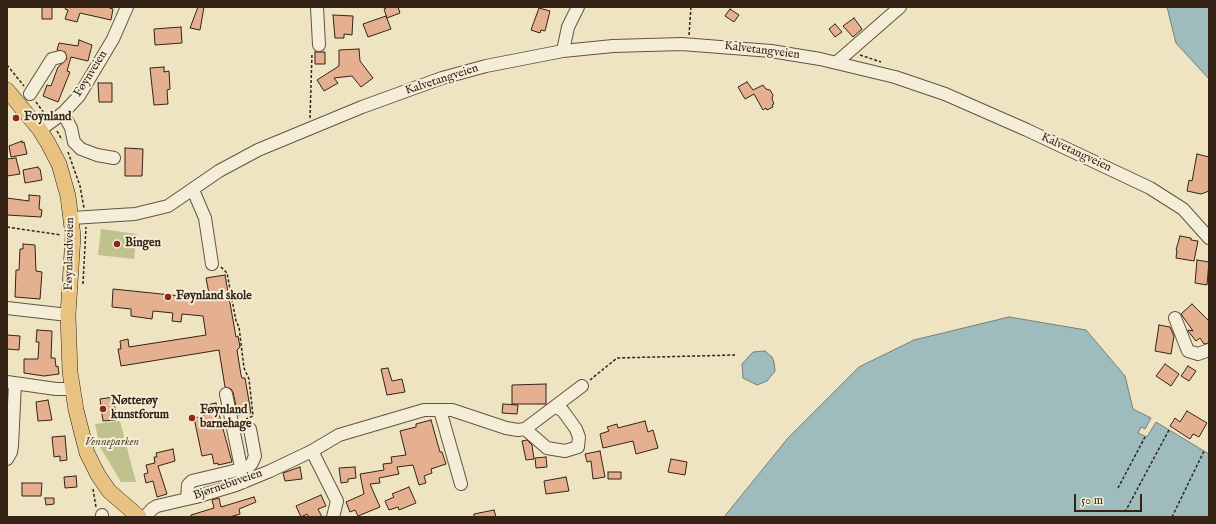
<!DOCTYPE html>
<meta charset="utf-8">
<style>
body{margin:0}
#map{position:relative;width:1216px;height:524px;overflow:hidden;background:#eee4c1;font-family:"IM FELL English",serif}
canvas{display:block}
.frame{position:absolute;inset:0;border:8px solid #352316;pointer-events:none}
.scale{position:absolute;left:1074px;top:494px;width:68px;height:18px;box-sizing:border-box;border:2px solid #352316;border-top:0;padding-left:5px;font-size:12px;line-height:14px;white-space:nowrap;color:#352316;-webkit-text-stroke:3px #f4edd7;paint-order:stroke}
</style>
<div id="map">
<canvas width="1216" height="524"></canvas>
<div class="frame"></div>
<div class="scale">50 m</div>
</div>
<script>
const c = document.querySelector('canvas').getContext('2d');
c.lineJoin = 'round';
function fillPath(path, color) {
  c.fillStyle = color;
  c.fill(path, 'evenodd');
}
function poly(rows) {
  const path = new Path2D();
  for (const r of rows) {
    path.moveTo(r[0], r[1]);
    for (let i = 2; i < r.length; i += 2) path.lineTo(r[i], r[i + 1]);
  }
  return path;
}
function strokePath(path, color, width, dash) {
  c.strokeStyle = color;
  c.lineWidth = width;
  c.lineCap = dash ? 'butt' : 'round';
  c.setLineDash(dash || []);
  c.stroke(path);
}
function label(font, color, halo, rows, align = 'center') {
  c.font = font + ' "IM FELL English",serif';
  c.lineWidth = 4;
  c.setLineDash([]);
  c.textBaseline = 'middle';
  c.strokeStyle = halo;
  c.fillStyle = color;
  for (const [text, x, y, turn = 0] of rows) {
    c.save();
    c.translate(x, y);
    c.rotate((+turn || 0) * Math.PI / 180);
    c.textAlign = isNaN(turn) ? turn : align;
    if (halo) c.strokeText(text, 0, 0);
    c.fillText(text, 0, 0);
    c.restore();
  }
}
const green = poly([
 [101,229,137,234,134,259,98,255],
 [120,421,136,482,121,482,100,447,95,424]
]);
const water = poly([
 [1167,7,1209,7,1209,79,1176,43,1167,7],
 [1009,317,1086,330,1125,376,1133,409,1151,418,1145,429,1141,427,1138,433,1147,437,1156,422,1209,454,1209,517,724,517,788,438,859,367,914,340,1009,317],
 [765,351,772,357,774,362,775,371,767,381,757,385,743,378,742,364,753,352,765,351]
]);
const building = poly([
 [42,7,52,7,52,19,42,19,42,7],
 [66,7,107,7,113,9,111,20,80,13,77,22,65,19,68,10,65,9,66,7],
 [198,7,204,7,200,30,190,28,198,7],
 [388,7,398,7,400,13,387,18,384,9,388,7],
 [539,8,550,11,545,31,541,30,540,33,531,30,539,8],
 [730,9,739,15,734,22,725,16,730,9],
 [333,15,353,16,352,35,344,34,344,38,335,38,333,15],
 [386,16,391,29,368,37,363,24,386,16],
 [854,18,862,29,853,37,843,26,854,18],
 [835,24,842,32,835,37,829,29,835,24],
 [181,27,182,43,155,45,154,29,181,27],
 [79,40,92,45,88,61,71,57,67,71,70,72,58,102,43,96,47,85,51,86,58,67,67,59,65,52,57,50,59,43,78,46,79,40],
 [359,49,360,61,373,78,361,87,352,76,334,78,338,83,324,91,317,80,339,66,339,50,359,49],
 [315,52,325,52,325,64,315,64,315,52],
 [164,67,164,72,169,71,170,89,167,90,168,104,154,105,150,68,164,67],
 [747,82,753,90,763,85,766,89,770,90,773,95,772,99,774,104,772,105,773,107,767,110,766,108,763,110,754,94,745,99,738,87,747,82],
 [98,83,112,83,112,102,99,102,98,83],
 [22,141,22,143,24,142,27,154,11,157,9,146,22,141],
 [125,148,143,149,142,176,125,176,125,148],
 [1197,154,1209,157,1209,191,1201,194,1187,191,1189,180,1192,181,1197,154],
 [16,158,20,174,7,176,7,159,16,158],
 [38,167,39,169,40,169,42,180,25,183,23,170,38,167],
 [29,195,40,196,39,209,42,210,41,217,7,215,7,198,29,201,29,195],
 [1180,236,1191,238,1191,240,1198,241,1194,261,1176,258,1177,250,1176,250,1180,236],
 [23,244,35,245,36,271,42,272,40,299,15,297,16,270,19,270,20,249,23,249,23,244],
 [1197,260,1209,262,1207,285,1195,283,1197,260],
 [225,275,236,337,238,336,240,347,237,350,241,375,242,378,245,378,251,413,238,415,233,392,231,389,225,387,219,350,121,366,118,349,121,349,120,341,128,339,129,347,206,335,203,316,182,314,181,322,172,321,173,313,153,311,152,319,131,316,131,309,112,307,113,289,210,299,206,278,225,275],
 [1192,304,1209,321,1209,343,1204,344,1200,338,1196,341,1188,331,1188,330,1193,331,1181,314,1192,304],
 [1159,325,1170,327,1174,336,1171,354,1155,351,1159,325],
 [37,330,52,331,51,358,55,358,56,367,58,366,59,374,44,376,24,373,24,359,38,359,39,342,36,342,37,330],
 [7,335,20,336,19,350,7,349,7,335],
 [1165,364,1179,374,1171,386,1156,376,1165,364],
 [1188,366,1196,371,1189,381,1181,376,1188,366],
 [388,368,392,381,402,379,405,392,387,395,381,369,388,368],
 [546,384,546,404,512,404,512,385,546,384],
 [114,397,116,420,103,421,100,399,114,397],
 [48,400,52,420,38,421,36,402,48,400],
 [216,403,232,462,218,465,218,463,214,464,212,454,202,456,194,418,204,416,202,406,216,403],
 [503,404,518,405,517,414,502,413,503,404],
 [1187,411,1207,423,1199,437,1193,434,1190,439,1170,426,1175,418,1180,422,1187,411],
 [431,420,440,452,442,452,446,464,431,469,432,473,424,476,426,483,419,485,413,465,397,467,399,474,379,478,380,483,370,484,380,507,358,516,355,510,350,512,346,502,364,494,360,474,384,470,383,464,392,463,391,457,406,455,400,431,416,427,416,424,431,420],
 [645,421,648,432,653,430,658,448,636,454,633,441,603,448,600,434,609,431,607,427,617,424,618,428,645,421],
 [65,436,67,460,60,461,60,456,54,457,52,437,65,436],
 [527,440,532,445,534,459,526,460,522,441,527,440],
 [173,449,175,461,158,466,167,494,157,497,153,481,146,483,144,474,148,473,146,465,155,463,154,457,157,457,156,453,173,449],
 [600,451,605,477,593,479,591,461,587,462,585,454,600,451],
 [546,457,547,467,536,468,535,458,546,457],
 [671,459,687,462,685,475,668,472,671,459],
 [300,467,302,479,285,481,283,473,300,467],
 [355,467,356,478,348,479,348,482,341,483,339,468,355,467],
 [608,472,621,472,621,479,608,479,608,472],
 [76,476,77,487,65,488,64,477,76,476],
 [566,477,569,491,546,494,544,481,566,477],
 [22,483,42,483,41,496,22,496,22,483],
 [409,487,416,503,399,510,398,507,389,510,385,501,394,497,392,494,409,487],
 [321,495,326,506,318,509,322,517,309,517,307,514,301,517,296,506,321,495],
 [254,497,256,502,239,509,240,514,230,517,191,517,191,515,214,508,212,500,219,498,221,507,254,497],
 [45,498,54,498,54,504,46,505,45,498],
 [494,510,496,517,474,517,474,514,494,510]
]);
const path = poly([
 [689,35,691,7],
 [860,55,881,62],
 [7,65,24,86],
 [36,102,44,113],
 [310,118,312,53],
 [57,131,62,140],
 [68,152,80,186,84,208],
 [7,227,61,235],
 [221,267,227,273,236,321,239,327,244,368,249,379,253,416,246,419],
 [83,284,86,227],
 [590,380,617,358,735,355],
 [1118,488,1145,437],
 [93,489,96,507],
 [1125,512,1169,430],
 [1172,517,1204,451]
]);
const minor = poly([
 [317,7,319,45],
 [563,51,568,27,578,7],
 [837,62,900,7],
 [30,94,52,59,60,57],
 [63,113,71,128,74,142,81,149,97,155,114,158],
 [40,130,63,113,79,96,113,39,127,7],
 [193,190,205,218,212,264],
 [72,218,135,214,168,206,219,171,258,150,362,107,442,78,486,66,563,51,613,46,682,44,771,51,820,59,895,77,945,94,1027,130,1150,188,1183,209,1209,238],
 [7,308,68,315],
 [1175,318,1188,351,1198,354,1209,350],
 [7,382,56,389,72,389],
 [226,394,244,482],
 [440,410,461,484],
 [525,429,547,448,565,451,578,447,579,437,576,429,563,411,556,407],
 [312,451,337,501,333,517],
 [7,459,11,452,12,446,15,383],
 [243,474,252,463,255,456,250,429],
 [187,499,188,485,192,481,242,469],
 [102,515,102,517],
 [145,517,152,509,157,506,196,497,236,485,270,471,312,451,339,435,424,410,452,410,506,428,518,430,525,429,582,386]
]);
const major = poly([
 [7,90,40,130,48,143,59,164,68,196,73,236,68,315,70,372,76,410,87,453,98,475,109,491,139,517]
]);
const markers = [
 [16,118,4,"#8f2418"],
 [117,244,4,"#8f2418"],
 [168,297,4,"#8f2418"],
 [103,409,4,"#8f2418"],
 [192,418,4,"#8f2418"]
];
const streetNames = [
 ["Kalvetangveien",762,51,7],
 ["Føynveien",91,74,-58],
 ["Kalvetangveien",442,80,-18],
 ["Kalvetangveien",1076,153,25],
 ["Føynlandveien",70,254,-89],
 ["Bjørnebuveien",228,485,-19]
];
const poiNames = [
 ["Foynland",24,118],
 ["Bingen",125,244],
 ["Føynland skole",176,297],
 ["Nøtterøy",111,402],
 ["kunstforum",111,416],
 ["Føynland",200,411],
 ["barnehage",200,425]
];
const parkNames = [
 ["Venneparken",112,443]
];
fillPath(green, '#bfc28e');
fillPath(water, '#9ebcbd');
strokePath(water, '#747f7a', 1);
fillPath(building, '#e4b090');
strokePath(building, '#352316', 1);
strokePath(minor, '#635341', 14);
strokePath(major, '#352316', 16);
strokePath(path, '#352316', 1.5, [3, 2]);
strokePath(minor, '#f4edd7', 12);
strokePath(major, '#e7c280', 15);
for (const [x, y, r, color] of markers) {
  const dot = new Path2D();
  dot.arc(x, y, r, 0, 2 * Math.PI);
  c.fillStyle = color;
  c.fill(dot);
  strokePath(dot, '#f4edd7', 1.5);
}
label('12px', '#352316', '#f4edd7', streetNames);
label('bold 12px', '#352316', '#f4edd7', poiNames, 'left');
label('italic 12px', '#584b34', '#f4edd7', parkNames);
</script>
